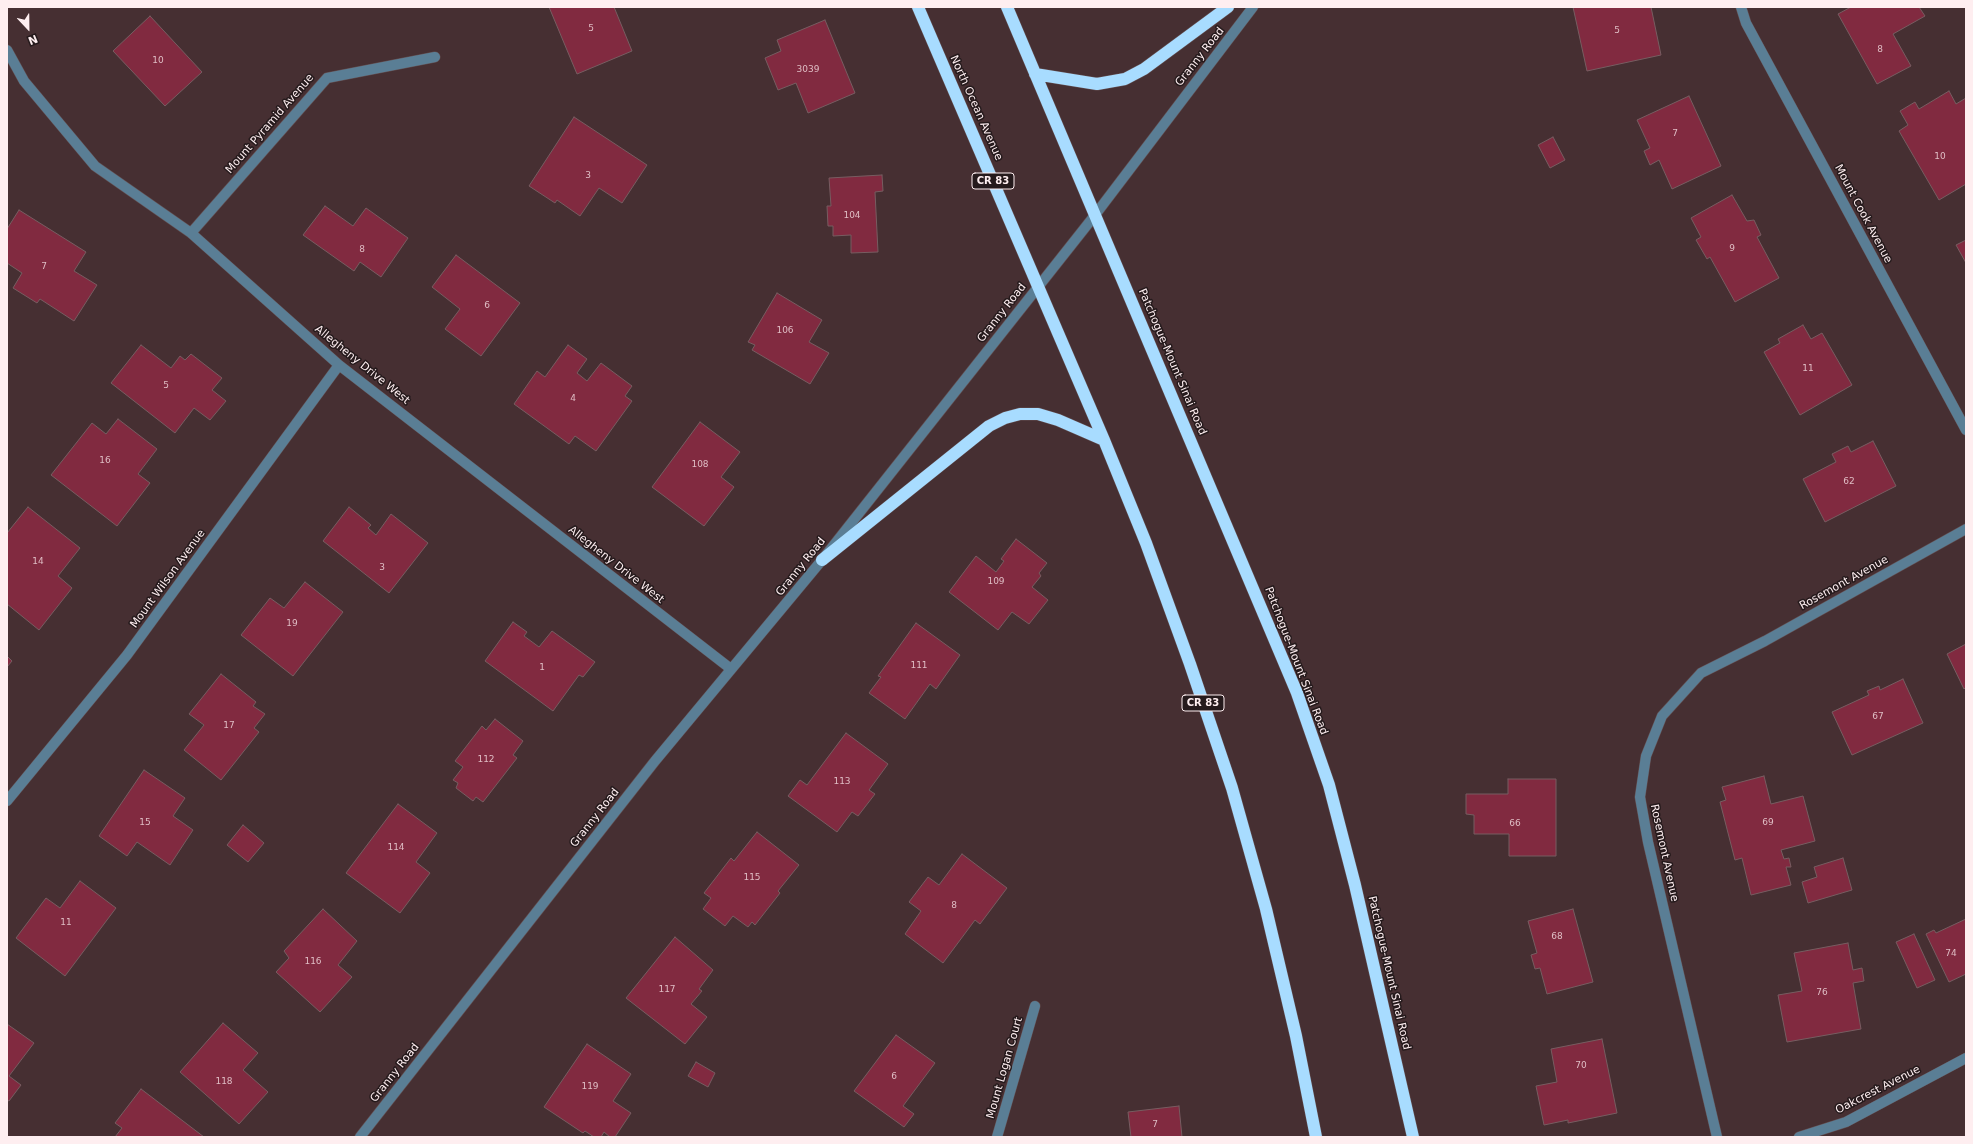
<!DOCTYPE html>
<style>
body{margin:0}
#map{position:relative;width:1973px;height:1144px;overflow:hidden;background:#462f32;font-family:"DejaVu Sans",sans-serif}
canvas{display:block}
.frame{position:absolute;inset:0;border:8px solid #feeef0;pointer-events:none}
.north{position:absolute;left:8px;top:8px;width:40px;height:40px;-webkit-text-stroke:3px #251a1c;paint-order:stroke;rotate:158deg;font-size:11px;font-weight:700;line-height:16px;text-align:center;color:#feeef0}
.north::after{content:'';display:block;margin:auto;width:14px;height:18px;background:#feeef0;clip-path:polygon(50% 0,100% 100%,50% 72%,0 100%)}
</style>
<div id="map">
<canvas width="1973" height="1144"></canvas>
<div class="frame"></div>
<div class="north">N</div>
</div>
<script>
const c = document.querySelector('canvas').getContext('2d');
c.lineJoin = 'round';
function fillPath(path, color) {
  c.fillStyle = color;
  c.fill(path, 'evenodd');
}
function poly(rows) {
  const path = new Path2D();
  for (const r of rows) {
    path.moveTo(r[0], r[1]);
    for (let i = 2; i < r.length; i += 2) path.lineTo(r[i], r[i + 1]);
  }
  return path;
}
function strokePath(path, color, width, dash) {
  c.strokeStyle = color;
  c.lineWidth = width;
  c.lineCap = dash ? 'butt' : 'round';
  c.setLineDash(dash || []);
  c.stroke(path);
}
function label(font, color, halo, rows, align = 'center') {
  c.font = font + ' "DejaVu Sans",sans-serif';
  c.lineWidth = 3;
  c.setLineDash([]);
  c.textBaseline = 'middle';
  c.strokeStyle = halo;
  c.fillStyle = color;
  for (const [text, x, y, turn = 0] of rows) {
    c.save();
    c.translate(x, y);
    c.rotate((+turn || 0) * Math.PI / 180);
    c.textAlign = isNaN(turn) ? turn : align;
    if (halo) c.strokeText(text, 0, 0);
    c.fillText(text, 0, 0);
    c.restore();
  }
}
const building = poly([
 [549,7,614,7,632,51,577,74,549,7],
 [1573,7,1651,7,1661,55,1587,71,1573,7],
 [1851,7,1919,7,1925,16,1893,34,1911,66,1877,84,1838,14,1851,7],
 [150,16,202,72,165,106,113,51,150,16],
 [825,20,855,93,808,113,796,83,778,90,765,58,781,51,777,40,825,20],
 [1949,91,1956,104,1966,98,1966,184,1939,200,1899,131,1908,125,1900,111,1915,102,1919,109,1949,91],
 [1689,96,1721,166,1672,189,1659,160,1650,165,1644,151,1650,148,1637,120,1689,96],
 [574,117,647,165,622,203,599,188,580,216,557,200,555,203,529,186,574,117],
 [1553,137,1565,160,1550,168,1538,145,1553,137],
 [882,175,883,191,875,192,878,252,851,253,851,235,833,236,833,226,828,226,827,206,831,206,829,178,882,175],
 [1732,195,1747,221,1754,220,1761,235,1757,237,1779,278,1735,302,1710,257,1707,259,1696,240,1701,237,1691,218,1732,195],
 [325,206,353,226,366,208,408,238,381,277,360,262,354,271,303,235,325,206],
 [19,210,86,252,74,271,97,285,74,321,40,299,37,303,13,288,22,273,7,263,7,229,19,210],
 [1966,240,1966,263,1956,245,1966,240],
 [456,255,520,303,481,356,445,329,460,309,432,287,456,255],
 [777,293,822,320,809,342,829,353,810,384,752,350,755,345,748,342,777,293],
 [1803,325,1811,339,1822,333,1852,385,1800,415,1764,352,1780,343,1778,339,1803,325],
 [141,345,171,368,180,356,185,360,191,354,222,378,212,390,226,401,210,420,194,408,175,433,111,383,141,345],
 [568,345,587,359,577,373,587,381,601,363,632,386,625,396,632,401,596,451,575,436,569,444,514,404,537,371,545,377,568,345],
 [118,419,157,449,138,474,150,483,117,526,51,475,92,423,106,434,118,419],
 [700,422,740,452,721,477,734,487,704,526,652,487,700,422],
 [1873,441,1896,486,1825,522,1803,479,1836,462,1832,454,1848,446,1851,452,1873,441],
 [28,507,80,548,58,576,72,588,39,630,7,604,7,533,28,507],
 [349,507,371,525,368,528,376,535,391,514,428,543,389,593,323,541,349,507],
 [1016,539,1047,563,1039,573,1041,576,1032,587,1048,600,1029,624,1012,612,998,630,949,592,976,556,996,572,1004,561,1001,559,1016,539],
 [305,582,343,612,293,676,241,635,270,598,284,608,305,582],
 [513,622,527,632,524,636,539,647,552,631,595,662,583,677,579,675,553,711,485,661,513,622],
 [916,623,960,655,936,689,930,684,905,719,869,693,881,677,878,676,916,623],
 [1966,644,1966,687,1964,689,1947,654,1966,644],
 [7,656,12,661,7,667,7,656],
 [221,674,256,702,253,706,265,714,254,728,259,732,221,780,184,750,204,725,189,714,221,674],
 [1903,679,1923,723,1852,755,1832,712,1869,695,1867,691,1879,686,1880,690,1903,679],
 [495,719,523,741,513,755,517,758,483,802,476,797,473,801,456,788,458,783,453,780,463,767,455,761,482,726,486,730,495,719],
 [846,733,888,764,869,790,875,794,858,816,852,812,837,832,788,796,800,780,807,785,846,733],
 [144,770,185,798,173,816,193,830,170,865,137,842,127,856,99,836,144,770],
 [1764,776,1771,804,1803,796,1815,841,1781,850,1784,859,1789,858,1791,867,1786,867,1791,885,1751,895,1742,858,1735,860,1720,802,1726,800,1722,787,1764,776],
 [1508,779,1556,779,1556,856,1509,856,1509,834,1474,834,1474,815,1466,814,1466,794,1508,794,1508,779],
 [398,804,437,833,416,862,430,873,400,913,346,873,398,804],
 [243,825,264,843,248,862,227,845,243,825],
 [757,832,799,865,778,891,780,893,755,925,752,922,748,927,733,916,725,926,703,909,711,898,704,893,731,858,734,861,757,832],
 [962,854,1007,888,980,924,975,920,943,963,905,934,921,911,909,902,928,877,939,885,962,854],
 [1843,858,1852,890,1808,903,1802,882,1817,877,1814,867,1843,858],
 [80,881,116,908,65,976,16,938,46,898,60,908,80,881],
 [323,909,357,941,338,965,352,977,320,1012,276,972,289,958,284,951,323,909],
 [1573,909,1593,982,1547,994,1540,968,1535,969,1531,955,1537,953,1528,921,1573,909],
 [1966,919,1966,974,1949,982,1926,934,1934,930,1936,933,1966,919],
 [1914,934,1935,980,1917,988,1896,942,1914,934],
 [675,937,713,970,699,989,702,991,691,1004,707,1017,685,1044,626,998,675,937],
 [1848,943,1853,970,1862,968,1864,981,1853,983,1861,1029,1787,1042,1778,995,1802,991,1794,953,1848,943],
 [223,1023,258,1053,243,1070,268,1092,239,1124,180,1072,223,1023],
 [7,1024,34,1043,9,1076,21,1085,9,1101,7,1100,7,1024],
 [896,1035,935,1063,903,1106,914,1114,904,1127,854,1091,896,1035],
 [1602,1039,1617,1113,1568,1123,1568,1120,1544,1125,1536,1086,1557,1082,1551,1049,1602,1039],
 [587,1044,631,1074,613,1101,631,1113,615,1137,610,1137,604,1132,601,1137,594,1137,585,1131,583,1133,544,1107,587,1044],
 [696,1062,715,1073,708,1087,688,1076,696,1062],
 [141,1089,204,1137,115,1137,122,1128,115,1123,141,1089],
 [1179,1106,1182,1137,1131,1137,1128,1112,1179,1106]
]);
const minor = poly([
 [1741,7,1746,23,1966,430],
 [7,50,24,81,95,166,191,233,339,365,731,669],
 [191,233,327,78,435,57],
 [7,801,127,655,339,365],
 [360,1137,655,761,822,560,1095,215,1253,7],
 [997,1137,1035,1006],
 [1717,1137,1648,842,1640,797,1646,756,1662,716,1701,673,1765,641,1966,529],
 [1799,1137,1846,1122,1966,1058]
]);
const highway = poly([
 [918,7,1104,440,1146,543,1190,664,1232,788,1266,909,1296,1036,1316,1137],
 [1007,7,1297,693,1329,785,1355,885,1413,1137],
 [1035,74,1097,84,1125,79,1144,69,1228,7],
 [822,560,989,426,1005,418,1020,414,1038,414,1058,420,1104,440]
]);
const numberNames = [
 ["5",591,29],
 ["5",1617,31],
 ["8",1880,50],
 ["10",158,61],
 ["3039",808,70],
 ["7",1675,134],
 ["10",1940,157],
 ["3",588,176],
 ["104",852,216],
 ["9",1732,249],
 ["8",362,250],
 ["7",44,267],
 ["6",487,306],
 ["106",785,331],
 ["11",1808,369],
 ["5",166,386],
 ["4",573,399],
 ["16",105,461],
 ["108",700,465],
 ["62",1849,482],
 ["14",38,562],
 ["3",382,568],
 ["109",996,582],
 ["19",292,624],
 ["111",919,666],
 ["1",542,668],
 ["67",1878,717],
 ["17",229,726],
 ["112",486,760],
 ["113",842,782],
 ["15",145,823],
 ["69",1768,823],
 ["66",1515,824],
 ["114",396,848],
 ["115",752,878],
 ["8",954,906],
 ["11",66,923],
 ["68",1557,937],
 ["74",1951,954],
 ["116",313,962],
 ["117",667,990],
 ["76",1822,993],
 ["70",1581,1066],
 ["6",894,1077],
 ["118",224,1082],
 ["119",590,1087],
 ["7",1155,1125]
];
const shields = [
 [993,181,42],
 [1203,703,42]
];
const shieldNames = [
 ["CR 83",993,181],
 ["CR 83",1203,703]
];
const streetNames = [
 ["Granny Road",1200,57,-52],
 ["North Ocean Avenue",976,108,66],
 ["Mount Pyramid Avenue",270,124,-49],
 ["Mount Cook Avenue",1863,214,62],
 ["Granny Road",1002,313,-52],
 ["Patchogue-Mount Sinai Road",1172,362,67],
 ["Allegheny Drive West",362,365,39],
 ["Allegheny Drive West",616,565,38],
 ["Granny Road",801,567,-51],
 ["Mount Wilson Avenue",168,579,-54],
 ["Rosemont Avenue",1844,583,-29],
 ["Patchogue-Mount Sinai Road",1296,661,69],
 ["Granny Road",595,818,-52],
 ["Rosemont Avenue",1664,853,78],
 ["Patchogue-Mount Sinai Road",1389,973,77],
 ["Mount Logan Court",1005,1068,-74],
 ["Granny Road",395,1073,-52],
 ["Oakcrest Avenue",1878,1090,-27]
];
fillPath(building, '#812a40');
strokePath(building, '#775d61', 1);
strokePath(minor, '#634e50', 11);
strokePath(highway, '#634e50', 13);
strokePath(minor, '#5a7e95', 10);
strokePath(highway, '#a8dcff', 12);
label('9px', '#dfbdc4', null, numberNames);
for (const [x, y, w] of shields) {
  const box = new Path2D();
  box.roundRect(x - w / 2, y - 8, w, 16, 3);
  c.fillStyle = '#251a1c';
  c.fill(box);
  strokePath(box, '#feeef0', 1);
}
label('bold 10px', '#feeef0', null, shieldNames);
label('11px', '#feeef0', '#251a1c', streetNames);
</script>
